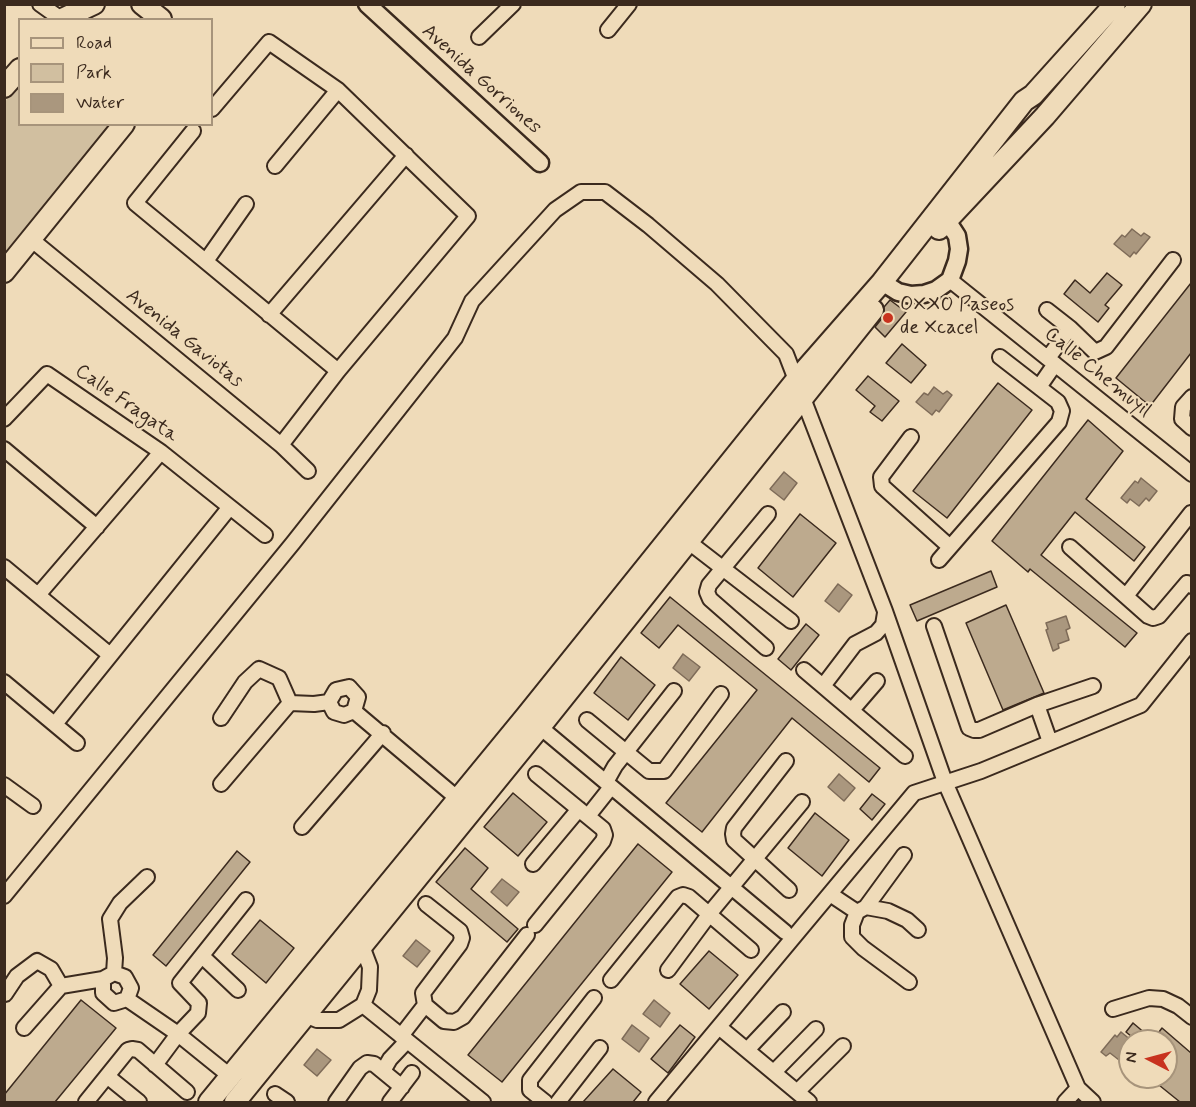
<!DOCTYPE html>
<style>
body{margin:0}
#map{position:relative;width:1196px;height:1107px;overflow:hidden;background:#efdbb9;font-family:Mynerve,sans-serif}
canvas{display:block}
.frame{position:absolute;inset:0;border:6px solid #3b2a1e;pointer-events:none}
.legend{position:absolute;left:18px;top:18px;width:195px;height:108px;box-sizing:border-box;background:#efdbb9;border:2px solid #a7947b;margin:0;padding:8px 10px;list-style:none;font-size:18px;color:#3b2a1e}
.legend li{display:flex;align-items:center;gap:12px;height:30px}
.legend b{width:30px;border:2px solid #a7947b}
.north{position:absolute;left:1118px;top:1029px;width:60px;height:60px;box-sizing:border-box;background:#efdbb9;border:2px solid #a7947b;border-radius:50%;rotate:276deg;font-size:16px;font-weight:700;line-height:24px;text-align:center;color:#3b2a1e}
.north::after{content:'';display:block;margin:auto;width:21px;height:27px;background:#c8321e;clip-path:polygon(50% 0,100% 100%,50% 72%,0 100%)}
</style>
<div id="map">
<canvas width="1196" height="1107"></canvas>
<div class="frame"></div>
<ul class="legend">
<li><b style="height:8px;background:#efdbb9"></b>Road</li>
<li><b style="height:16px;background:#d1bfa0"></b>Park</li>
<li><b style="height:16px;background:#aa977e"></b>Water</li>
</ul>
<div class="north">N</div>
</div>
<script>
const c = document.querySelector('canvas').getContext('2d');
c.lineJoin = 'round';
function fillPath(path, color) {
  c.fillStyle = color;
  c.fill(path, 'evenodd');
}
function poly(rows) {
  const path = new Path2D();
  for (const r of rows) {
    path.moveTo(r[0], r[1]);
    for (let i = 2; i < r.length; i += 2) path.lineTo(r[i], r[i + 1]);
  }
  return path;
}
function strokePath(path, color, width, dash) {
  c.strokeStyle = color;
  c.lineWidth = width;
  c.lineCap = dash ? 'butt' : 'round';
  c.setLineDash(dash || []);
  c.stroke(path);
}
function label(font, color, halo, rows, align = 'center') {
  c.font = font + ' Mynerve,sans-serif';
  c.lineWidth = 4.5;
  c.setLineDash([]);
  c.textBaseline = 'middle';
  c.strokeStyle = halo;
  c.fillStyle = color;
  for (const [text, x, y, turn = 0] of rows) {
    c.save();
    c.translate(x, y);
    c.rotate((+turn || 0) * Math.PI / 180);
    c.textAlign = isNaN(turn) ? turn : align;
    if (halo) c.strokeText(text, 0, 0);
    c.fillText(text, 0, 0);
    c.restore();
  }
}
const green = poly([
 [19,83,20,124,113,125,5,256,5,102]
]);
const water = poly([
 [1132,229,1141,236,1144,233,1150,237,1136,254,1134,252,1130,257,1114,244,1122,235,1125,237,1132,229],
 [934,387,943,394,947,391,952,395,939,412,936,410,932,415,916,402,924,393,928,395,934,387],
 [784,472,797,483,784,500,770,489,784,472],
 [1141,478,1157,491,1149,501,1146,498,1139,506,1130,499,1127,503,1121,498,1135,481,1138,483,1141,478],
 [838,584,852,595,839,612,825,601,838,584],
 [1066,616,1070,628,1066,630,1069,640,1058,644,1059,648,1053,651,1046,630,1048,629,1046,623,1066,616],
 [683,654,700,667,689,681,673,668,683,654],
 [839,774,855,788,844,801,828,787,839,774],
 [502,879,519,892,507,906,491,892,502,879],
 [416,940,430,951,417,967,403,956,416,940],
 [654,1000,670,1013,660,1027,643,1014,654,1000],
 [632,1025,649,1038,639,1052,622,1039,632,1025],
 [1121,1032,1132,1041,1130,1041,1130,1054,1126,1052,1119,1060,1110,1053,1106,1056,1101,1052,1115,1035,1117,1037,1121,1032],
 [317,1049,331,1060,317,1076,304,1065,317,1049]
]);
const building = poly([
 [1107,273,1122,285,1105,305,1109,308,1098,322,1064,294,1075,280,1090,293,1107,273],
 [1191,283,1191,353,1150,406,1116,378,1191,283],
 [890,300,906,312,885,337,875,327,883,317,884,307,890,300],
 [902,344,926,365,911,383,886,363,902,344],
 [868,376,899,401,882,421,870,412,875,406,856,390,868,376],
 [998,383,1032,410,947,518,913,491,998,383],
 [1088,420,1123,451,1086,499,1145,547,1134,561,1075,512,1041,555,1137,633,1125,647,1030,569,1028,572,992,541,1088,420],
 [800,514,836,543,793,597,758,568,800,514],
 [991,571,997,587,917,621,910,605,991,571],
 [670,597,880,768,869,782,792,718,702,832,666,803,757,690,678,625,659,648,641,633,670,597],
 [1006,605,1044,693,1003,710,966,623,1006,605],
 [806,624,819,635,791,670,778,659,806,624],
 [621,657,655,685,628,720,594,693,621,657],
 [513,793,547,822,518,856,484,827,513,793],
 [872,794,885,804,872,820,860,809,872,794],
 [815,813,849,840,822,876,788,848,815,813],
 [638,844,672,872,502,1082,468,1055,638,844],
 [465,848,488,868,471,889,518,929,507,942,436,882,465,848],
 [237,851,250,862,166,966,153,955,237,851],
 [260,920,294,948,266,983,232,954,260,920],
 [709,951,738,975,709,1009,680,984,709,951],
 [81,1000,116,1028,55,1102,4,1102,4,1095,81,1000],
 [1133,1023,1153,1040,1162,1028,1191,1053,1191,1102,1180,1102,1149,1077,1166,1077,1166,1041,1137,1041,1126,1032,1133,1023],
 [680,1025,695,1037,668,1073,651,1059,680,1025],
 [613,1069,641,1092,633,1102,583,1102,613,1069]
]);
const minor = poly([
 [40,4,61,19],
 [608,30,629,4],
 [479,37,513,4],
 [212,109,269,42,338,90,468,216,338,371,281,445],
 [193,131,135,203,338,371],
 [275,166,338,90],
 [32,240,281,445,308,471],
 [206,261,246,204],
 [950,280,1192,474],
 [1047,310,1070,328,1048,358],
 [269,315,406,155],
 [1070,328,1095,352,1106,347,1173,260],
 [1039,387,1055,364],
 [1192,397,1183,407,1182,419,1192,428],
 [4,419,47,374,161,452,265,535],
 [911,437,881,477,882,486,950,547],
 [4,449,97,527],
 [681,536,791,621],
 [1070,547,1148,616,1153,618,1159,616,1187,583,1192,586],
 [939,560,1059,422,1062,411,1058,402,1000,357],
 [4,567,110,655],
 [38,595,161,452],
 [1126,596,1191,513],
 [934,626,969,728,974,730,979,730,1037,705,1093,686],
 [766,648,710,599,707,592,709,585,768,514],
 [804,670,905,756],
 [4,682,77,743],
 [823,686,855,644,876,633,883,625,885,613],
 [349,687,358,697,354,711,344,715,334,712,329,702,336,690,349,687],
 [1037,705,1050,742],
 [852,710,877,681],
 [354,711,457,798],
 [221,718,245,682,259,669,279,678,290,703],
 [587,720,649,771,664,771,721,694],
 [534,722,785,932],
 [55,724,230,507],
 [786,761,734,828,733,834,734,840,789,890],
 [606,782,615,766,674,691],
 [221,784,290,703,314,704,329,702],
 [4,785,33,806],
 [588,816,611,787],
 [302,827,383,733],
 [533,864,579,809],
 [830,894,857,912,852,925,852,937,863,948,909,982],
 [4,896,293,543,455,338,472,301,555,210,581,192,605,192,648,225,717,284,786,354,885,611,945,782,1078,1088,1093,1102],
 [866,907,904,855],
 [857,912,866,907,888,911,907,920,918,930],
 [535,925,603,841,605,835,603,829,536,774],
 [202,956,238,990],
 [668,970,714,908,802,802],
 [114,973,115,958,110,919,120,903,147,877],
 [114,973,125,977,131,988,127,999,114,1003,103,993,103,979,114,973],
 [611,980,678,897,683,895,689,897,751,950],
 [5,994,17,976,37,961,51,969,61,986],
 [127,999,178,1034,230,1076],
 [363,1005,483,1102],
 [425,1005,444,1021,454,1022,463,1017,527,935],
 [1113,1009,1149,998,1163,999,1178,1006,1192,1017],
 [300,1013,317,1020,339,1020,363,1005,369,990,370,967,362,946,358,942],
 [719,1027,809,1102],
 [24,1028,61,986,103,979],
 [401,1036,425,1005,423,993,460,944,462,938,460,931,426,904],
 [747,1050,783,1012],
 [155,1065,178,1034,198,1013,199,1003,180,983,246,900],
 [383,1071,390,1059,407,1041],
 [774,1072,816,1029],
 [107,1076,139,1102],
 [797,1092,843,1046],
 [275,1094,287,1102],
 [86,1102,128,1050,132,1049,138,1050,187,1092],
 [336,1102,360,1068,367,1063,374,1064,402,1087],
 [390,1102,412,1073],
 [545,1102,530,1090,530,1080,594,998],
 [558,1102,600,1048],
 [656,1102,914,793,981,771,1141,705,1192,641],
 [1065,1102,1078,1088]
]);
const tertiary = poly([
 [367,4,540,163],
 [882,282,898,292,911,295,924,294,936,290,950,280,957,261,959,249,957,236,940,210]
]);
const secondary = poly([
 [142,4,161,19],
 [60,20,94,4],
 [4,87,20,69],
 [939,229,1045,116,1141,4],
 [4,272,124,124],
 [209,1102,526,716,797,379,882,282,1024,101,1033,95,1115,4],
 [235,1102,540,727,873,310]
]);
const markers = [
 [888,318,6,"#c8321e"]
];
const streetNames = [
 ["Avenida Gorriones",481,80,42],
 ["Avenida Gaviotas",184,339,39],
 ["Calle Chemuyil",1097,373,39],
 ["Calle Fragata",126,404,35]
];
const poiNames = [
 ["OXXO Paseos",900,306],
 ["de Xcacel",900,329]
];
fillPath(green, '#d1bfa0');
fillPath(water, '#aa977e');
strokePath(water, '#7e6b58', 1.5);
fillPath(building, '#bdaa8e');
strokePath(building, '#3b2a1e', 1.5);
strokePath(minor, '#3b2a1e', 18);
strokePath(tertiary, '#3b2a1e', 21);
strokePath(secondary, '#3b2a1e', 24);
strokePath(minor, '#efdbb9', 14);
strokePath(tertiary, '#efdbb9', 16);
strokePath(secondary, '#efdbb9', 20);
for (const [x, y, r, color] of markers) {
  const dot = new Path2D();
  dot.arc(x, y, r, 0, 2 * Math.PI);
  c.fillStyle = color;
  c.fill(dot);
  strokePath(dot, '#efdbb9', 2);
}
label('20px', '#3b2a1e', '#efdbb9', streetNames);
label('20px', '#3b2a1e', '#efdbb9', poiNames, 'left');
</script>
